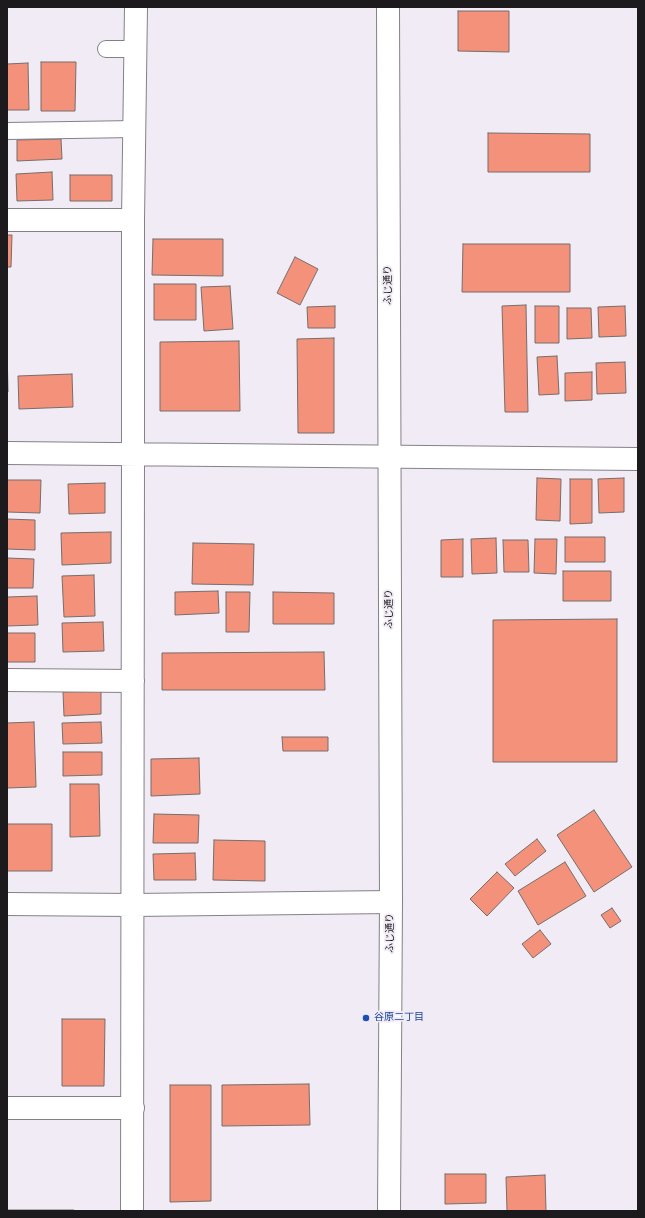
<!DOCTYPE html>
<meta charset="utf-8">
<style>
body{margin:0}
#map{position:relative;width:645px;height:1218px;overflow:hidden;background:#f0ebf4;font-family:Overpass,sans-serif}
canvas{display:block}
.frame{position:absolute;inset:0;border:8px solid #1c1a1d;pointer-events:none}
</style>
<div id="map">
<canvas width="645" height="1218"></canvas>
<div class="frame"></div>
</div>
<script>
const c = document.querySelector('canvas').getContext('2d');
c.lineJoin = 'round';
function fillPath(path, color) {
  c.fillStyle = color;
  c.fill(path, 'evenodd');
}
function poly(rows) {
  const path = new Path2D();
  for (const r of rows) {
    path.moveTo(r[0], r[1]);
    for (let i = 2; i < r.length; i += 2) path.lineTo(r[i], r[i + 1]);
  }
  return path;
}
function strokePath(path, color, width, dash) {
  c.strokeStyle = color;
  c.lineWidth = width;
  c.lineCap = dash ? 'butt' : 'round';
  c.setLineDash(dash || []);
  c.stroke(path);
}
function label(font, color, halo, rows, align = 'center') {
  c.font = font + ' Overpass,"Noto Sans JP",sans-serif';
  c.lineWidth = 3.5;
  c.setLineDash([]);
  c.textBaseline = 'middle';
  c.strokeStyle = halo;
  c.fillStyle = color;
  for (const [text, x, y, turn = 0] of rows) {
    c.save();
    c.translate(x, y);
    c.rotate((+turn || 0) * Math.PI / 180);
    c.textAlign = isNaN(turn) ? turn : align;
    if (halo) c.strokeText(text, 0, 0);
    c.fillText(text, 0, 0);
    c.restore();
  }
}
const building = poly([
 [458,11,509,11,509,52,458,51,458,11],
 [41,62,76,62,75,111,41,111,41,62],
 [28,63,29,110,7,110,7,64,28,63],
 [488,133,590,134,590,172,488,172,488,133],
 [61,139,62,159,17,161,17,140,61,139],
 [52,172,53,200,17,201,16,174,52,172],
 [70,175,112,175,112,201,70,201,70,175],
 [7,235,12,235,11,267,7,267,7,235],
 [153,239,223,239,223,276,152,275,153,239],
 [463,244,570,244,570,292,462,292,463,244],
 [295,257,318,269,300,305,277,293,295,257],
 [154,284,196,284,196,320,154,320,154,284],
 [230,286,233,329,204,331,201,287,230,286],
 [526,305,528,412,505,412,502,306,526,305],
 [335,306,335,328,308,328,307,307,335,306],
 [535,306,559,306,559,343,535,343,535,306],
 [625,306,626,336,599,337,598,307,625,306],
 [567,308,591,308,592,338,567,339,567,308],
 [334,338,334,433,298,433,297,339,334,338],
 [239,341,240,411,160,411,160,342,239,341],
 [7,346,8,392,7,392,7,346],
 [557,356,559,394,539,395,537,357,557,356],
 [625,362,626,393,597,394,596,363,625,362],
 [592,372,592,400,565,401,565,373,592,372],
 [72,374,73,407,19,409,18,376,72,374],
 [537,478,561,479,560,521,536,520,537,478],
 [624,478,624,512,599,513,598,479,624,478],
 [570,479,592,479,592,523,570,524,570,479],
 [7,480,41,480,40,513,7,512,7,480],
 [105,483,105,513,69,514,68,484,105,483],
 [7,519,35,520,35,550,7,549,7,519],
 [111,532,111,563,62,565,61,533,111,532],
 [565,537,605,537,605,562,565,562,565,537],
 [496,538,497,573,472,574,471,539,496,538],
 [463,539,463,577,441,577,441,540,463,539],
 [535,539,557,539,556,574,534,573,535,539],
 [503,540,528,540,529,572,504,572,503,540],
 [193,543,254,544,253,585,192,584,193,543],
 [7,558,34,559,33,588,7,588,7,558],
 [563,571,611,571,611,601,563,601,563,571],
 [94,575,95,616,64,617,62,576,94,575],
 [218,591,219,613,175,615,175,592,218,591],
 [226,592,250,592,249,632,226,632,226,592],
 [273,592,334,593,334,624,273,624,273,592],
 [37,596,38,625,7,626,7,597,37,596],
 [617,619,617,762,493,762,493,620,617,619],
 [103,622,104,651,63,652,62,623,103,622],
 [7,633,35,633,35,662,7,662,7,633],
 [324,652,325,690,162,690,162,653,324,652],
 [101,691,101,714,64,716,63,692,101,691],
 [34,722,36,787,7,788,7,723,34,722],
 [101,722,102,743,63,744,62,723,101,722],
 [282,737,328,737,328,751,283,751,282,737],
 [63,752,102,752,102,775,63,776,63,752],
 [199,758,200,794,151,796,151,759,199,758],
 [70,784,99,784,100,836,70,837,70,784],
 [594,810,632,867,594,892,557,835,594,810],
 [154,814,199,815,198,843,153,843,154,814],
 [7,824,52,824,52,871,7,871,7,824],
 [537,839,546,851,515,876,505,864,537,839],
 [214,840,265,841,265,881,213,880,214,840],
 [195,853,196,880,154,880,153,854,195,853],
 [565,862,586,896,538,925,518,891,565,862],
 [497,872,514,888,487,916,470,899,497,872],
 [612,908,621,921,610,928,601,915,612,908],
 [540,930,551,944,533,958,522,944,540,930],
 [62,1019,105,1019,104,1086,62,1086,62,1019],
 [309,1084,310,1125,222,1126,222,1085,309,1084],
 [170,1085,211,1085,211,1201,170,1202,170,1085],
 [445,1174,486,1174,486,1203,445,1204,445,1174],
 [545,1175,546,1211,507,1211,506,1177,545,1175],
 [7,1210,74,1210,74,1211,7,1211,7,1210]
]);
const service = poly([
 [106,49,136,49],
 [7,131,135,129]
]);
const minor = poly([
 [7,220,133,220],
 [7,453,638,459],
 [7,680,133,681],
 [7,904,133,905,391,902],
 [7,1108,133,1108],
 [132,1211,133,453,133,220,136,7]
]);
const tertiary = poly([
 [388,7,391,902,389,1211]
]);
const markers = [
 [366,1018,4,"#1a4fb4"]
];
const streetNames = [
 ["ふじ通り",389,285,-90],
 ["ふじ通り",390,609,-90],
 ["ふじ通り",391,933,-90]
];
const transitNames = [
 ["谷原二丁目",374,1018]
];
fillPath(building, '#f4917b');
strokePath(building, '#766d6a', 1);
strokePath(service, '#858088', 18);
strokePath(minor, '#858088', 24);
strokePath(tertiary, '#858088', 24);
strokePath(service, '#fff', 16);
strokePath(minor, '#fff', 22);
strokePath(tertiary, '#fff', 22);
for (const [x, y, r, color] of markers) {
  const dot = new Path2D();
  dot.arc(x, y, r, 0, 2 * Math.PI);
  c.fillStyle = color;
  c.fill(dot);
  strokePath(dot, '#f0ebf4', 1.5);
}
label('10px', '#1c1a1d', '#f0ebf4', streetNames);
label('10px', '#164399', '#f0ebf4', transitNames, 'left');
</script>
